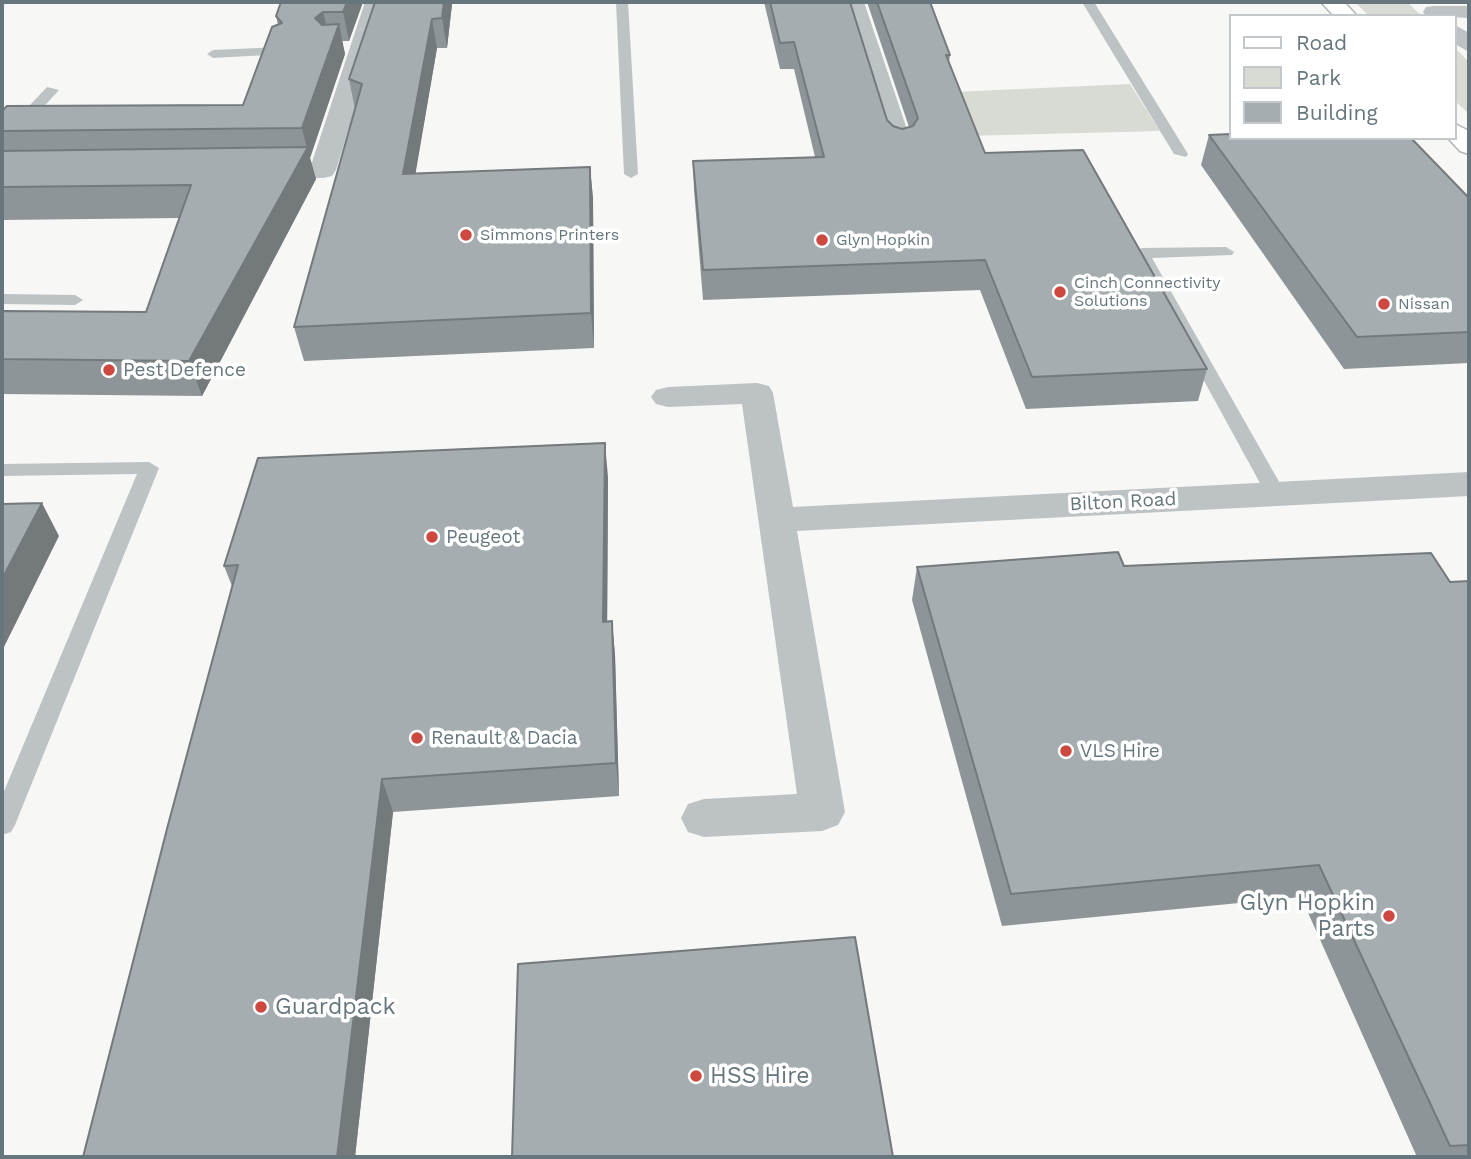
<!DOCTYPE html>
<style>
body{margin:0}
#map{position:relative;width:1471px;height:1159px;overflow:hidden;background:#f7f7f5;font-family:"Work Sans",sans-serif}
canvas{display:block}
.frame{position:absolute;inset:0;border:4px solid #66767c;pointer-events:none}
.legend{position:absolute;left:1229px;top:14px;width:228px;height:126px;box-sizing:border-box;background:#fff;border:2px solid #c2c8cb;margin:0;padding:9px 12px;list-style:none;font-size:21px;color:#66767c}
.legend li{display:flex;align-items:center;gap:14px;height:35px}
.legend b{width:35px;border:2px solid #c2c8cb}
</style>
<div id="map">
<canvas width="1471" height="1159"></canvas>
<div class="frame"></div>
<ul class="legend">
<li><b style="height:9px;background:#fff"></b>Road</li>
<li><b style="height:19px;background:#d8dbd4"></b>Park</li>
<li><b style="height:19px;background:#a5adb1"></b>Building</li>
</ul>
</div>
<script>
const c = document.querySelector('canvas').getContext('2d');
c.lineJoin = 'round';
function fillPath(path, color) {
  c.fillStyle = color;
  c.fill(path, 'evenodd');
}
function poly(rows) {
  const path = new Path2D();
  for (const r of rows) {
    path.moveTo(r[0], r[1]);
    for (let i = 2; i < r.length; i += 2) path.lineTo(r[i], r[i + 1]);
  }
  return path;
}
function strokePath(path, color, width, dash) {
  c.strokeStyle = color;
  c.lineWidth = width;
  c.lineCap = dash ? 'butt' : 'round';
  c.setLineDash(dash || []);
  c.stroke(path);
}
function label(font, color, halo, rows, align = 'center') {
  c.font = font + ' "Work Sans",sans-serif';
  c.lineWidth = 7;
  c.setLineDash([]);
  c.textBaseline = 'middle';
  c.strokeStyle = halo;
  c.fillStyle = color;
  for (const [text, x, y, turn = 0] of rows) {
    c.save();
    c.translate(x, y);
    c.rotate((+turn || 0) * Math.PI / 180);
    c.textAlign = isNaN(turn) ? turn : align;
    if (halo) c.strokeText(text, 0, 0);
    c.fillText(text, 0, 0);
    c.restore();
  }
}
const green = poly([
 [1355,2,1407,2,1422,16,1369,16],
 [1455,48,1469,62,1469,114,1455,101],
 [1130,84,1160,131,925,137,909,94]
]);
const service = poly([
 [616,2,628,2,638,174,631,178,624,174,616,2],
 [1082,2,1094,2,1188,154,1186,157,1174,154,1082,2],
 [281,47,287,51,285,54,213,58,207,54,213,50,281,47],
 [47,87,59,90,24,128,14,128,14,122,47,87],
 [1226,247,1234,252,1232,255,1152,258,1286,494,1276,500,1266,494,1134,253,1142,248,1226,247],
 [2,294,75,295,83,300,75,305,2,304,2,294],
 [149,462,159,468,15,825,11,832,2,835,2,796,137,474,2,476,2,464,149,462]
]);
const minor = poly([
 [365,2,387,2,336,170,332,176,323,178,254,177,250,171,254,165,263,163,312,162,365,2],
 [843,2,864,2,913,147,909,152,900,155,891,152,887,147,843,2],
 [1434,6,1469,6,1469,18,1426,16,1423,12,1426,7,1434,6],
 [1455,25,1469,33,1469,52,1455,44,1455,25],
 [757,383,769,386,773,393,793,507,1469,472,1469,496,797,531,845,812,838,825,822,831,704,837,688,832,681,818,688,804,704,799,797,794,742,404,668,407,656,404,651,397,656,390,668,387,757,383]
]);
const primary = poly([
 [1321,2,1344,2,1357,16,1334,16,1321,2],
 [1455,124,1469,131,1469,154,1460,151,1448,138,1455,138,1455,124]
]);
const wall = poly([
 [363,2,349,41,342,41,345,54,310,158,316,179,202,396,2,394,2,311,146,312,179,218,2,220,2,111,243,105,278,25,276,16],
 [764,2,850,2,887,120,893,126,902,129,909,127,867,2,930,2,950,55,949,63,985,153,1207,369,1198,401,1026,409,980,290,703,300,694,190,693,161,815,157,794,69,780,69],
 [452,4,447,48,437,48,415,173,590,167,593,199,594,348,304,361,294,327,355,109,349,79],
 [1209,135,1469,198,1469,363,1344,369,1201,165],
 [608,477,607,621,612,621,615,655,619,796,393,812,355,1157,83,1157,232,586,224,566],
 [1124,566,1450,582,1469,581,1469,1157,1417,1157,1301,897,1002,926,912,600,917,567]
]);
const shadedWall = poly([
 [347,2,363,2,349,41,343,12],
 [444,2,451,2,452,4,447,48,442,18],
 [323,12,330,41,315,18],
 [432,19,437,48,410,206,403,174],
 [339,24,345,54,310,158,316,179,202,396,189,361,307,148,302,128],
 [590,167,593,199,594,348,591,313],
 [605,443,608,477,607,655,603,622],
 [42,503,59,536,2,651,2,579],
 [612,621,615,655,619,796,616,763],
 [382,779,393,812,355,1157,337,1157]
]);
const building = poly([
 [281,2,347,2,343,12,323,12,315,18,322,25,339,24,302,128,2,131,2,111,7,106,243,105,272,27,282,23,276,16,281,2],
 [375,2,444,2,442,18,432,19,403,174,590,167,591,313,294,327,362,84,349,79,375,2],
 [770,2,850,2,887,120,893,126,902,129,913,126,918,118,877,2,930,2,950,55,946,55,985,153,1083,150,1207,369,1032,377,985,260,703,270,693,161,824,157,794,42,780,43,770,2],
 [1231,134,1231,138,1411,138,1469,198,1469,332,1357,337,1209,135,1231,134],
 [308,147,189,361,2,359,2,311,146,312,191,185,2,187,2,151,308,147],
 [605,443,603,622,612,621,616,763,382,779,337,1157,83,1157,168,825,238,565,224,566,258,458,605,443],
 [42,503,2,579,2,504,42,503],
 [1118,552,1124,566,1431,553,1450,582,1469,581,1469,1145,1450,1146,1319,865,1011,894,917,567,1118,552],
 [855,937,893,1157,512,1157,518,964,855,937]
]);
const markers = [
 [466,235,7,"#cd483f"],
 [822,240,7,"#cd483f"],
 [1060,292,7,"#cd483f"],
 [1384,304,7,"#cd483f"],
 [109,370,7,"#cd483f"],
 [432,537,7,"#cd483f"],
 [417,738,7,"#cd483f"],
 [1066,751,7,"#cd483f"],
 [1389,916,7,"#cd483f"],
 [261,1007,7,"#cd483f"],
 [696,1076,7,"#cd483f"]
];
const farPoinames = [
 ["Simmons Printers",480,235],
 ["Glyn Hopkin",836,240],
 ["Cinch Connectivity",1074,283],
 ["Solutions",1074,301],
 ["Nissan",1398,304]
];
const poiNames = [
 ["Pest Defence",123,370],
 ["Peugeot",446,537],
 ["Renault & Dacia",431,738],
 ["VLS Hire",1080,751]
];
const streetNames = [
 ["Bilton Road",1123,502,-3]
];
const nearPoinames = [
 ["Glyn Hopkin",1375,903,"right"],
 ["Parts",1375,929,"right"],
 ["Guardpack",275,1007],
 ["HSS Hire",710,1076]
];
fillPath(green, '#d8dbd4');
strokePath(primary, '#b1b6b8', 3);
fillPath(service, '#bdc2c4');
fillPath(minor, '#bdc2c4');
fillPath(primary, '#fff');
fillPath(wall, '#8e9598');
fillPath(shadedWall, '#74797c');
fillPath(building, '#a5adb1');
strokePath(building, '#74797c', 2);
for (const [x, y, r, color] of markers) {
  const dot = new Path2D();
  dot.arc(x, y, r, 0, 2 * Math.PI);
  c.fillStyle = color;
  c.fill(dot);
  strokePath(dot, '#fff', 2.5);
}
label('16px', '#66767c', '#fff', farPoinames, 'left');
label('19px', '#66767c', '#fff', poiNames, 'left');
label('19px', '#66767c', '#fff', streetNames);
label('23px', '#66767c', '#fff', nearPoinames, 'left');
</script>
